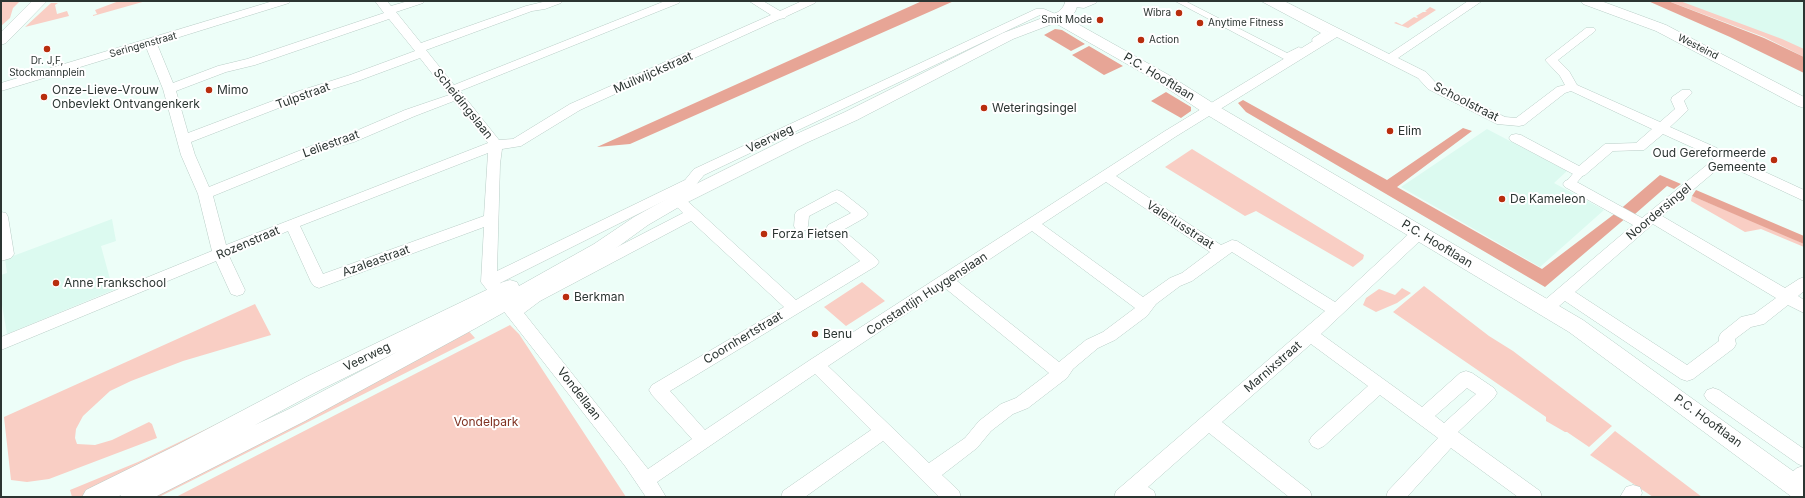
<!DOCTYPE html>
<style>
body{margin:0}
#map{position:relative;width:1805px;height:498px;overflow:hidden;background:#edfef8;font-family:Inter,sans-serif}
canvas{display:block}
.frame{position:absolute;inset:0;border:2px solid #2c3532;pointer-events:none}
</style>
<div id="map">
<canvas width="1805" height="498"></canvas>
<div class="frame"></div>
</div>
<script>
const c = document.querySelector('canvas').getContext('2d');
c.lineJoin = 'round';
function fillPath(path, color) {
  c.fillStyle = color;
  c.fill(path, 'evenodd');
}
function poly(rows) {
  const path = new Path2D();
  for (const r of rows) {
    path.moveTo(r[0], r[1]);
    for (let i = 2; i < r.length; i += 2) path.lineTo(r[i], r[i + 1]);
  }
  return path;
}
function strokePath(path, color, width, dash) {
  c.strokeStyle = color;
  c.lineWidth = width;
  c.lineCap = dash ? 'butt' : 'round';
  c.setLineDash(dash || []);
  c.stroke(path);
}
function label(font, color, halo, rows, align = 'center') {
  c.font = font + ' Inter,sans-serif';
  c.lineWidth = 4;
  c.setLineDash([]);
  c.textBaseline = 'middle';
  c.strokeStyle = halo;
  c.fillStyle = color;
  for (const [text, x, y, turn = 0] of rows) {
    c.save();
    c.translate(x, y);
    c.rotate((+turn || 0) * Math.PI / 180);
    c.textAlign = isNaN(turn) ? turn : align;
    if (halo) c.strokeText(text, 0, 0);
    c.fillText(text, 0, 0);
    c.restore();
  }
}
const built = poly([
 [1674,1,1804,1,1804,52],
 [1487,129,1567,171,1554,183,1604,210,1540,267,1401,187],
 [112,219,116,241,101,246,113,290,7,334,1,299,1,275,7,273,5,259]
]);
const green = poly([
 [1,1,20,1,13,8,10,18,1,26],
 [119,1,146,1,93,16,93,15,97,14,95,10],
 [1668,1,1680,1,1782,39,1804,49,1804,57,1764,37],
 [51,3,58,3,55,5,57,14,67,11,69,16,25,27],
 [1430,7,1436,10,1408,28,1394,23,1396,22,1402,25,1414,17,1417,18,1418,17,1416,16,1423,12,1427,12,1425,11],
 [1192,149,1364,255,1363,259,1353,267,1256,211,1245,216,1165,167],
 [1692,196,1779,232,1804,244,1804,247,1761,229,1745,232,1691,201],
 [862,282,885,301,846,326,824,307],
 [1424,286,1489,336,1513,351,1612,426,1589,447,1567,432,1565,432,1546,421,1546,417,1393,312],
 [1402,288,1411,293,1397,303,1376,312,1363,305,1366,298,1379,289,1395,295],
 [255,304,271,335,183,361,131,381,110,391,83,416,76,429,75,438,77,444,95,445,112,440,149,422,152,424,157,438,49,479,27,482,11,480,4,417],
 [510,325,519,334,626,497,176,497],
 [466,328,475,338,159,497,140,497],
 [233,416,86,497,72,497,70,490,138,462],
 [1615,431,1702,497,1653,497,1590,455]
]);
const water = poly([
 [922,1,954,1,630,144,597,147],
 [1648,1,1668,1,1764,38,1804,57,1804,73,1730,37],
 [1055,29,1062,30,1085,44,1071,51,1044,35],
 [1089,46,1123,66,1104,75,1072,55],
 [1166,92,1191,107,1191,111,1181,118,1151,101],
 [1243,100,1387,180,1463,128,1472,131,1397,187,1542,269,1617,212,1660,175,1681,184,1674,189,1667,186,1635,214,1627,217,1545,287,1246,112,1238,103],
 [1696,190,1804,236,1804,244,1692,196]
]);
const pedestrian = poly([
 [1175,1,1185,1,1287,53,1299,47,1303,50,1290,59,1284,59,1175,1],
 [1261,1,1271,1,1331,33,1319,42,1313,42,1312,40,1313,38,1321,33,1261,1],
 [1580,169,1584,170,1585,172,1584,174,1574,186,1566,186,1565,184,1566,182,1576,170,1580,169]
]);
const minor = poly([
 [273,1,291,1,289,3,157,44,173,83,218,66,247,59,384,13,375,1,387,1,391,6,408,1,425,1,423,3,396,12,421,43,526,6,547,1,563,1,561,3,545,9,532,11,426,50,454,85,665,1,681,1,679,3,460,91,499,140,513,139,570,104,771,15,749,1,763,1,780,11,802,1,817,1,815,3,787,16,785,18,780,19,580,110,521,146,502,149,500,164,497,271,685,180,694,169,1036,9,1044,9,1060,16,1062,18,1060,20,1056,21,1040,15,704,175,695,186,676,196,683,197,796,300,860,261,826,229,828,225,851,213,836,202,809,216,808,226,806,230,801,231,796,230,794,226,795,214,797,211,832,192,837,190,842,192,866,211,868,214,866,217,843,230,876,258,879,262,876,266,670,391,705,430,810,360,1165,131,1328,32,1271,3,1269,1,1284,1,1389,54,1468,1,1482,1,1398,58,1426,72,1436,83,1505,117,1516,118,1557,87,1565,85,1560,76,1545,60,1586,28,1594,28,1596,30,1594,32,1558,60,1569,71,1577,85,1660,122,1675,109,1671,100,1672,97,1682,90,1690,90,1692,93,1684,101,1688,110,1670,127,1717,148,1723,153,1742,158,1752,166,1804,190,1804,201,1742,172,1732,164,1726,162,1662,216,1785,288,1799,279,1804,277,1804,291,1798,296,1804,300,1804,313,1788,305,1764,324,1751,327,1735,339,1736,344,1734,348,1693,379,1687,381,1681,379,1565,301,1552,312,1546,314,1540,312,1538,308,1540,304,1633,225,1565,187,1563,184,1565,181,1570,179,1575,181,1642,218,1713,160,1712,158,1707,154,1663,134,1644,150,1613,151,1585,175,1580,177,1575,175,1511,141,1509,138,1511,135,1516,134,1521,135,1579,166,1605,144,1636,143,1652,129,1571,91,1565,93,1524,125,1519,126,1497,124,1428,89,1418,78,1337,37,1175,137,1116,176,1221,245,1232,240,1237,241,1335,302,1414,229,1419,228,1424,229,1426,233,1424,237,1321,334,1422,407,1460,373,1466,371,1472,373,1494,388,1497,393,1494,398,1458,432,1540,491,1542,497,1518,497,1451,448,1407,497,1386,497,1388,491,1438,438,1380,395,1324,446,1318,449,1312,446,1309,441,1312,436,1368,386,1311,344,1222,422,1310,491,1312,497,1289,497,1209,433,1148,487,1154,491,1156,497,1114,497,1116,491,1325,311,1232,252,1192,281,1180,286,1156,304,1147,316,1115,340,1098,348,1073,369,1067,378,1028,408,1013,414,991,431,977,448,942,475,959,491,961,497,939,497,883,441,805,497,781,497,783,491,871,430,815,374,657,482,666,497,646,497,625,466,484,286,481,282,484,227,319,288,314,286,311,282,288,231,229,256,245,290,243,294,237,296,231,294,216,261,1,350,1,337,212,251,198,194,181,155,163,89,146,47,1,91,1,83,273,1],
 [389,19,415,51,350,75,299,91,188,133,176,91,226,72,255,65,389,19],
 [420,58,449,95,405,110,344,136,316,144,209,187,195,155,191,142,307,97,358,81,420,58],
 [454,101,488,143,226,245,213,196,326,150,354,142,415,116,454,101],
 [488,153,484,216,323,274,300,226,488,153],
 [1106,182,1210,252,1182,273,1170,278,1143,297,1042,224,1106,182],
 [672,197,671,200,673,203,683,213,528,293,515,303,500,283,672,197],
 [691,221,784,307,652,385,649,390,652,395,692,439,648,469,524,313,540,301,691,221],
 [1653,224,1776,298,1754,314,1741,317,1721,333,1719,337,1719,341,1687,365,1575,292,1653,224],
 [1032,231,1135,308,1103,332,1086,340,1059,362,957,281,1032,231],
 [945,288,1049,373,1016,398,1001,404,979,421,965,438,929,463,828,366,945,288],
 [1467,388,1476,394,1444,423,1435,416,1467,388],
 [1064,1,1098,1,1096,3,1084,8,1067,6,1064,1],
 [1,212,6,213,8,217,14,254,11,258,1,261,1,212],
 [1713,388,1719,390,1804,449,1804,485,1793,491,1786,489,1784,483,1786,477,1797,468,1803,466,1798,464,1707,400,1704,395,1707,390,1713,388],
 [1633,485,1640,487,1642,493,1640,497,1620,497,1626,487,1633,485]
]);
const tertiary = poly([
 [32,1,47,1,6,43,1,45,1,32,32,1],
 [1066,1,1076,1,1078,4,1075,12,1067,18,1167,74,1216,105,1583,320,1804,479,1804,497,1792,497,1569,332,1204,113,1155,80,1055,23,1013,39,857,120,806,143,684,204,648,225,608,254,476,328,305,421,155,497,120,497,121,495,117,497,82,497,86,490,177,445,306,377,503,282,510,280,517,282,519,286,594,244,634,217,672,196,794,135,845,112,1003,33,1058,12,1063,7,1066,1],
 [397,352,289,409,255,425,322,389,397,352],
 [1581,1,1601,1,1666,25,1804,97,1804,108,1798,106,1656,31,1583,4,1581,1]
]);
const markers = [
 [1179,13,4,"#b82d0d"],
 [1100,20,4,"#b82d0d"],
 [1200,23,4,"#b82d0d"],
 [1141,40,4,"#b82d0d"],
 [47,49,4,"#b82d0d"],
 [209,90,4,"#b82d0d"],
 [44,97,4,"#b82d0d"],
 [984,108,4,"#b82d0d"],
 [1390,131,4,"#b82d0d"],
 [1774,160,4,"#b82d0d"],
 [1502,199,4,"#b82d0d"],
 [764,234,4,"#b82d0d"],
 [56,283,4,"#b82d0d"],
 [566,297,4,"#b82d0d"],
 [815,334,4,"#b82d0d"]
];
const farPoinames = [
 ["Wibra",1171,13],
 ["Smit Mode",1092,20],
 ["Anytime Fitness",1208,23,"left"],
 ["Action",1149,40,"left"],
 ["Dr. J,F,",47,61,"center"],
 ["Stockmannplein",47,73,"center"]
];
const farStreetnames = [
 ["Seringenstraat",143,45,-16],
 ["Westeind",1698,47,27]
];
const streetNames = [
 ["Muilwijckstraat",653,73,-24],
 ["P.C. Hooftlaan",1159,77,31],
 ["Tulpstraat",303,96,-20],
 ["Schoolstraat",1466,102,27],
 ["Scheidingslaan",463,104,51],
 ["Veerweg",770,139,-25],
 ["Leliestraat",331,144,-20],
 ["Noordersingel",1659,212,-40],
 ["Valeriusstraat",1180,225,33],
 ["Rozenstraat",248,243,-23],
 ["P.C. Hooftlaan",1437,244,31],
 ["Azaleastraat",376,261,-20],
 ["Constantijn Huygenslaan",927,294,-33],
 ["Coornhertstraat",743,338,-31],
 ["Veerweg",367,357,-26],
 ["Marnixstraat",1273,367,-41],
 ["Vondellaan",579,394,52],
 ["P.C. Hooftlaan",1708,421,36]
];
const poiNames = [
 ["Onze-Lieve-Vrouw",52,90],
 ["Onbevlekt Ontvangenkerk",52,104],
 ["Mimo",217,90],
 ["Weteringsingel",992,108],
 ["Elim",1398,131],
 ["Oud Gereformeerde",1766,153,"right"],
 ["Gemeente",1766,167,"right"],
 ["De Kameleon",1510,199],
 ["Forza Fietsen",772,234],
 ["Anne Frankschool",64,283],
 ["Berkman",574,297],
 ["Benu",823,334]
];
const parkNames = [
 ["Vondelpark",486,422]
];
fillPath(built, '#dcfaf0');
fillPath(green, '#f9cec4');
fillPath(water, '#e7a596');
strokePath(pedestrian, '#b8cdc6', 1);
strokePath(minor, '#b8cdc6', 1);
strokePath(tertiary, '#b8cdc6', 1);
fillPath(pedestrian, '#fff');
fillPath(minor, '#fff');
fillPath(tertiary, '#fff');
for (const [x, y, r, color] of markers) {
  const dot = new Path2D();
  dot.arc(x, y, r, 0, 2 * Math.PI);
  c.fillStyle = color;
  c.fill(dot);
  strokePath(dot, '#fff', 1.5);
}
label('10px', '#2c3532', '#fff', farPoinames, 'right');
label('10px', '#2c3532', '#fff', farStreetnames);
label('12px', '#2c3532', '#fff', streetNames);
label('12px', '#2c3532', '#fff', poiNames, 'left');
label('12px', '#7f3121', '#fff', parkNames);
</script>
